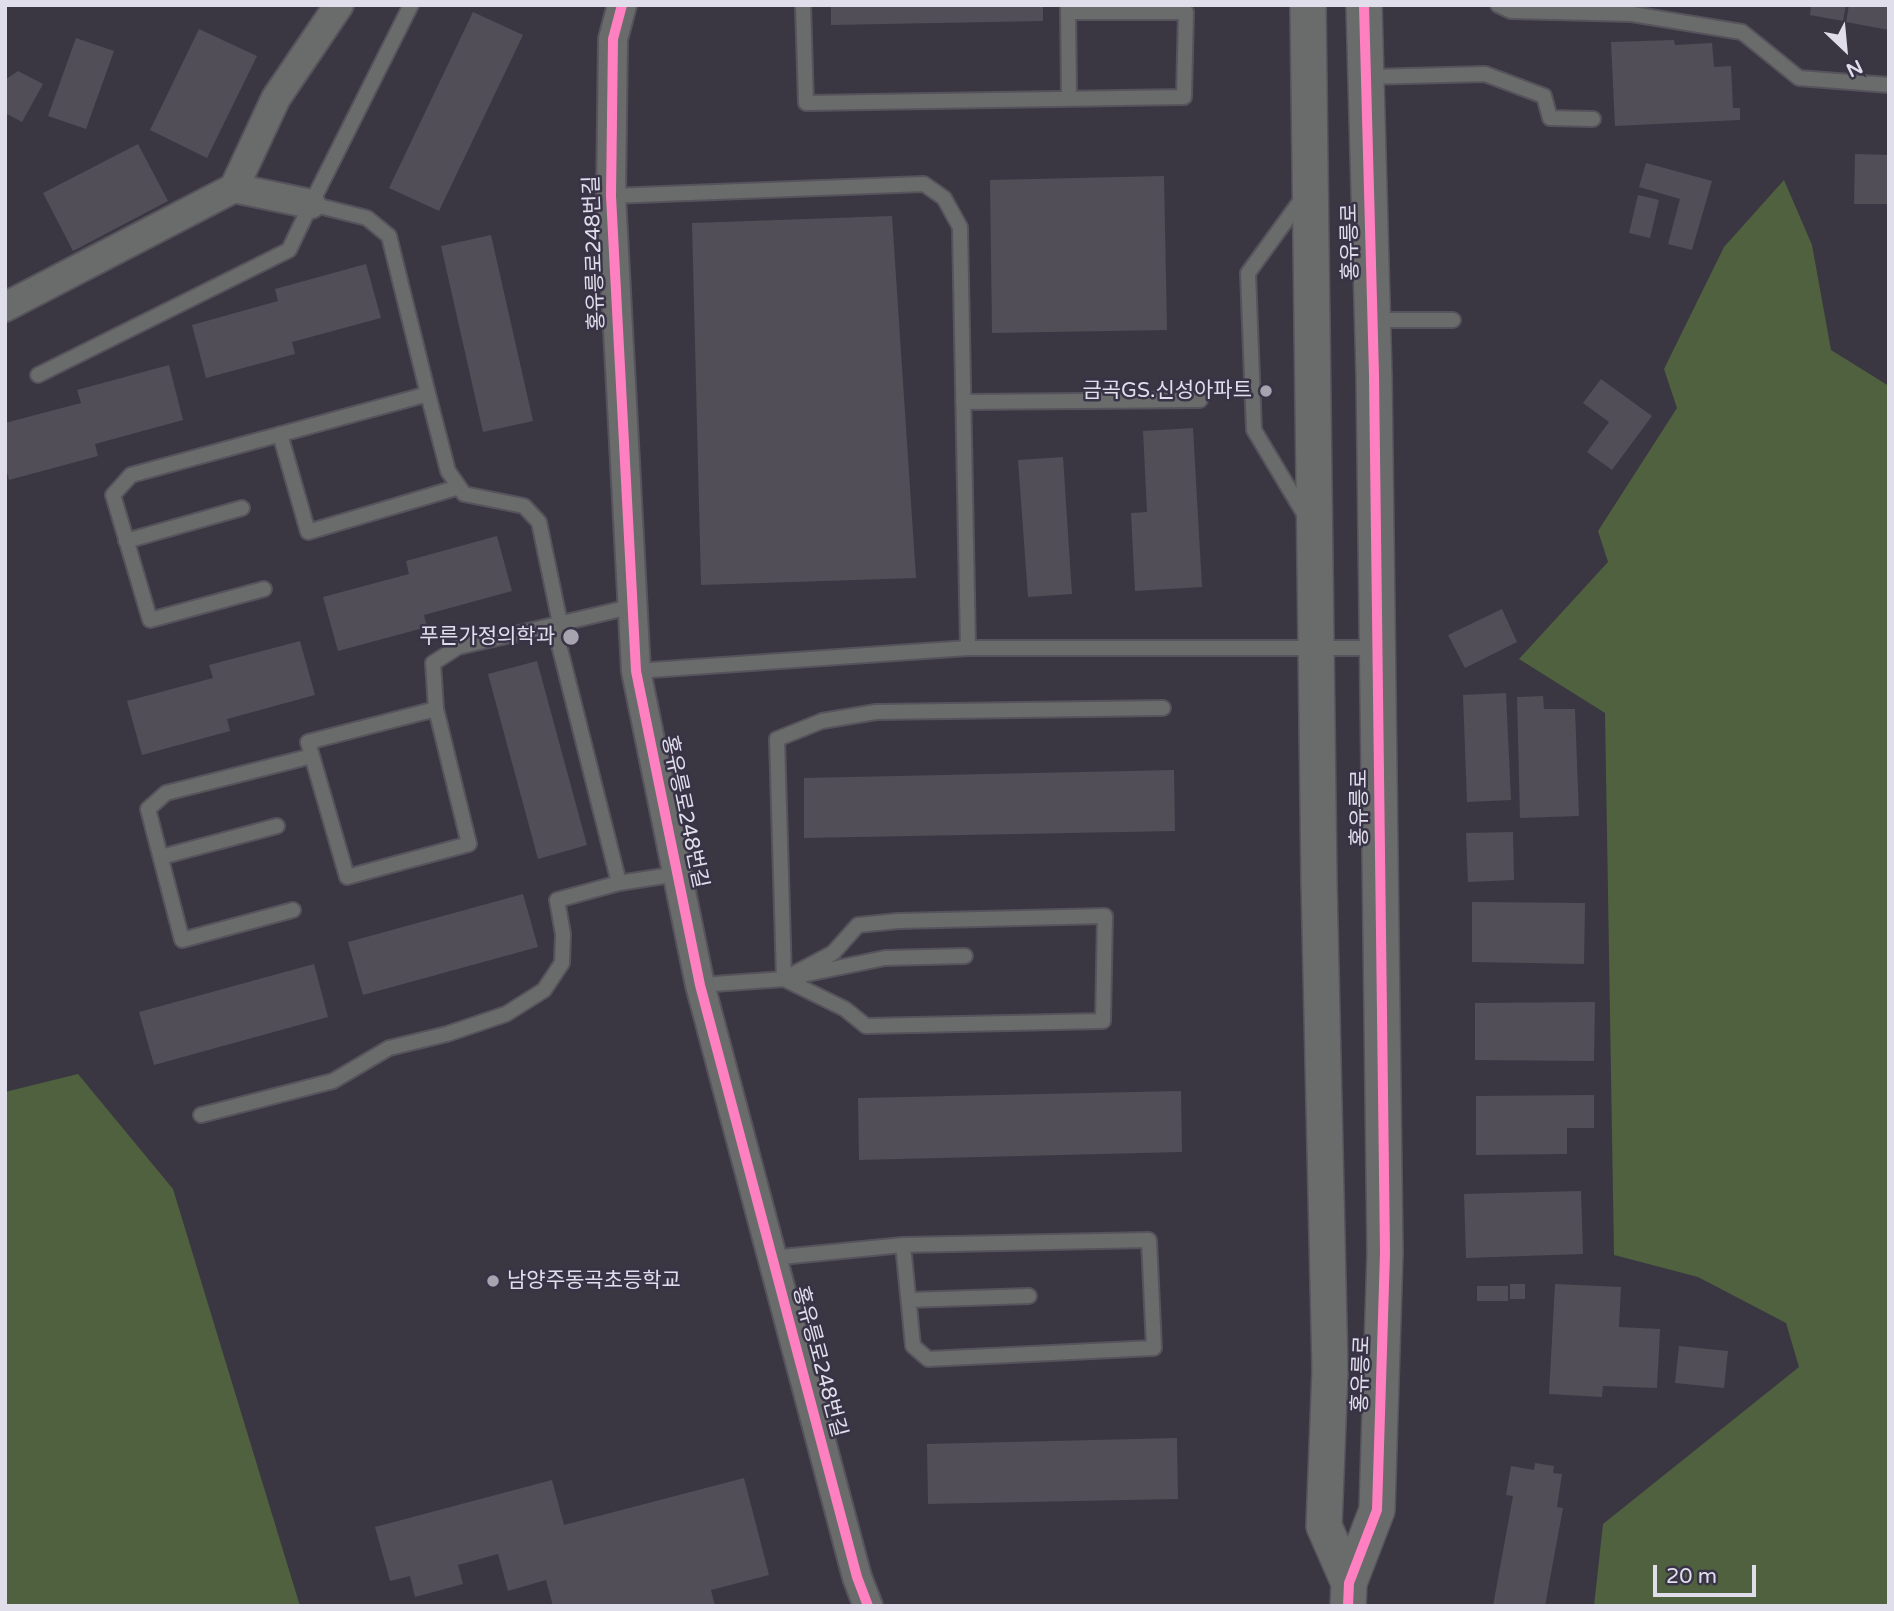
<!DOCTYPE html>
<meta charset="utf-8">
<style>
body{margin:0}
#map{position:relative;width:1894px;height:1611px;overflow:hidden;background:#3a3742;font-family:"Varela Round",sans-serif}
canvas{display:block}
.frame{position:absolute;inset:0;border:7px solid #e1deeb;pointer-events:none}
.north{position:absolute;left:1810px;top:14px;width:70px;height:70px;-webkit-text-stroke:5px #383346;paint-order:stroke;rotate:154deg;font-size:19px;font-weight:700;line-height:28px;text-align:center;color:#e1deeb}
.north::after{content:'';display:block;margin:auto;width:24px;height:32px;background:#e1deeb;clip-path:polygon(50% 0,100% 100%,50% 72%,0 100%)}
.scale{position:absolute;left:1653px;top:1565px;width:103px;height:32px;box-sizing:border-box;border:4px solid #e1deeb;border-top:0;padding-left:9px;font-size:21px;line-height:24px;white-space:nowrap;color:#e1deeb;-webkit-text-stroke:5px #383346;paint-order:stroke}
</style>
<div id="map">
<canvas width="1894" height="1611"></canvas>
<div class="frame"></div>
<div class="north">N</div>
<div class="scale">20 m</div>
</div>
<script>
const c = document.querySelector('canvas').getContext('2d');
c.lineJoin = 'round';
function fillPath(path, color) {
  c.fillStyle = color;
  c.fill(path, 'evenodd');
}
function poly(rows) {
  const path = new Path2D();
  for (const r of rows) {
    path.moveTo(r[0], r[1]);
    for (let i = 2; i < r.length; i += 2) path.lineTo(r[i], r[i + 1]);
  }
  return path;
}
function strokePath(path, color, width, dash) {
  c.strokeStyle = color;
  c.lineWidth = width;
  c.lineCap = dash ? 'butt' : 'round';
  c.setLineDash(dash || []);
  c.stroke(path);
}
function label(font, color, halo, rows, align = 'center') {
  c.font = font + ' "Varela Round","Noto Sans KR",sans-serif';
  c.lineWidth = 5;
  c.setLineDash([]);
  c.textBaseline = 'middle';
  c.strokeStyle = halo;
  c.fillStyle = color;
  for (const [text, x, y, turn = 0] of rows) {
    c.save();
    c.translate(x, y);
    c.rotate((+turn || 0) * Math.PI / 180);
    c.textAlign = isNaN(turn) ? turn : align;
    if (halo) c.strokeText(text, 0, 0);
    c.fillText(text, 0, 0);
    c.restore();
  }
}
const green = poly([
 [1784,180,1812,245,1831,350,1889,386,1889,1606,1594,1606,1603,1524,1799,1367,1786,1323,1698,1277,1614,1255,1605,713,1519,659,1608,562,1598,531,1677,408,1664,369,1724,247],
 [78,1074,173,1189,300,1606,5,1606,5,1092]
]);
const building = poly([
 [831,5,1043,5,1043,21,831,25],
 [1811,5,1846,5,1843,21,1810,15],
 [1849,5,1889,5,1889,30,1846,22],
 [473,12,523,35,439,211,389,188],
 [199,29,257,56,207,158,150,130],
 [76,38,114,51,86,129,48,116],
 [1674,40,1675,45,1712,43,1714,67,1731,66,1733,108,1740,108,1740,120,1615,126,1611,42],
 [18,71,43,84,22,122,5,113,5,80],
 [138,144,168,201,73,251,43,193],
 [1855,154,1889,155,1889,204,1854,204],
 [1646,163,1712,181,1692,250,1668,244,1680,199,1639,187],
 [1164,176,1167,330,992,333,990,180],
 [1638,195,1659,200,1650,238,1629,233],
 [892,216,916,578,701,585,692,223],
 [491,235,533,421,483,432,441,246],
 [366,264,381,318,292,342,295,354,206,378,192,325,278,301,275,289],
 [169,365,183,420,95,444,98,456,9,480,5,465,5,423,81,403,77,390],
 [1601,379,1652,416,1612,470,1587,452,1609,422,1583,403],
 [1193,428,1202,587,1135,591,1131,513,1147,512,1143,431],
 [1063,457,1072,594,1028,597,1018,460],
 [497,536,512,591,424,615,427,627,338,651,323,597,409,574,406,561],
 [1502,609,1517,642,1465,668,1448,635],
 [300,641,315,695,227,719,230,731,142,755,127,701,213,678,209,665],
 [537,661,587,845,538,859,488,674],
 [1506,693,1511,800,1467,802,1463,695],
 [1543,696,1544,709,1575,709,1579,816,1520,818,1517,697],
 [1174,770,1175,831,804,838,804,778],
 [1513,832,1514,880,1468,882,1466,833],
 [523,894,538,947,363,995,348,942],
 [1472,902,1585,903,1584,964,1472,962],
 [314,964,328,1017,154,1065,139,1012],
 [1595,1002,1594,1061,1475,1060,1475,1003],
 [1181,1091,1182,1152,859,1160,858,1098],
 [1594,1095,1594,1128,1567,1128,1567,1154,1476,1155,1476,1096],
 [1581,1191,1583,1254,1466,1258,1464,1194],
 [1510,1284,1525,1284,1525,1299,1510,1299],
 [1555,1284,1621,1287,1619,1327,1660,1329,1657,1388,1603,1386,1602,1397,1549,1394],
 [1477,1286,1508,1286,1508,1301,1477,1301],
 [1679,1346,1728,1351,1724,1388,1675,1383],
 [1177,1438,1178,1499,928,1504,927,1444],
 [1535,1463,1554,1466,1553,1473,1562,1474,1557,1507,1563,1508,1545,1606,1493,1606,1513,1496,1506,1495,1511,1466,1534,1470],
 [744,1478,769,1575,711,1590,715,1606,553,1606,546,1580,508,1591,498,1554,458,1565,463,1584,415,1597,410,1576,390,1581,375,1527,552,1480,564,1525]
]);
const service = poly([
 [803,5,806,103,1184,97,1186,12,1069,12],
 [1068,5,1069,98],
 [1498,5,1511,11,1632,14,1742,32,1799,78,1889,85],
 [1368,77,1485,74,1544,96,1550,118,1593,119],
 [611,196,924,184,944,198,960,227,968,648,1378,648],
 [1304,196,1248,273,1254,430,1306,517],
 [311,204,411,5],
 [1373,320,1453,320],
 [38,375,289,250,311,204,367,218,389,236,428,394],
 [963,402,1200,400],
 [280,434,308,532,459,487],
 [126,541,242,508],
 [264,589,150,620,113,495,131,475,428,394,448,471,464,494,524,506,539,522,560,623],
 [636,671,968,648],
 [436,709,308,742,347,877,469,844,436,709,433,663,458,647,554,625],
 [161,857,277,826],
 [619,883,554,625,630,607],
 [293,910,182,940,148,809,166,793,312,756],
 [802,975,885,958,965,956],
 [784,979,777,739,822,721,876,712,1163,708],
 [700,985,784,979,845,1009,866,1026,1103,1021,1105,916,898,921,858,925,833,953,784,979],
 [201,1115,333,1081,389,1048,447,1034,506,1014,544,990,562,963,563,934,557,900,619,883,677,874],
 [771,1258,903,1245,913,1346,928,1359,1154,1348,1149,1240,903,1245],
 [909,1300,1029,1296]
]);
const minor = poly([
 [622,5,613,39,611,196,636,671,700,985,857,1577,868,1606],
 [234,188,276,98,339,5],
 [5,307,234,188,311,204]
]);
const tertiary = poly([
 [1308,5,1319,882,1330,1370,1324,1526,1349,1583],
 [1348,1606,1349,1583,1377,1510,1385,1253,1374,375,1364,5]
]);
const cycleway = poly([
 [622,5,613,39,611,196,636,671,700,985,857,1577,868,1606],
 [1348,1606,1349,1583,1377,1510,1385,1253,1374,375,1364,5]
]);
const markers = [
 [1266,391,7,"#a7a4b0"],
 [571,637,9,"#a7a4b0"],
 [493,1281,7,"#a7a4b0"]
];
const streetNames = [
 ["홍유릉로",1351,242,-91],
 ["홍유릉로248번길",595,253,-92],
 ["홍유릉로",1360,808,-90],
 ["홍유릉로248번길",684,812,78],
 ["홍유릉로248번길",819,1362,75],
 ["홍유릉로",1362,1374,-88]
];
const poiNames = [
 ["금곡GS.신성아파트",1252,391],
 ["푸른가정의학과",555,637],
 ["남양주동곡초등학교",507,1281,"left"]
];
fillPath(green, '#4f613f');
fillPath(building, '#514e57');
strokePath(service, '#56535c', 18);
strokePath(minor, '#56535c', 32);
strokePath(tertiary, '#56535c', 38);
strokePath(service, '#6a6b6b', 14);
strokePath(minor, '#6a6b6b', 28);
strokePath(tertiary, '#6a6b6b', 35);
strokePath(cycleway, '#ff80c0', 10);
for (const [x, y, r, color] of markers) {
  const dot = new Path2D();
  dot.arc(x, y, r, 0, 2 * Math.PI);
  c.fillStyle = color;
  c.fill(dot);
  strokePath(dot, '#383346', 2.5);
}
label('21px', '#e1deeb', '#383346', streetNames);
label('21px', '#e1deeb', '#383346', poiNames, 'right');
</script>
